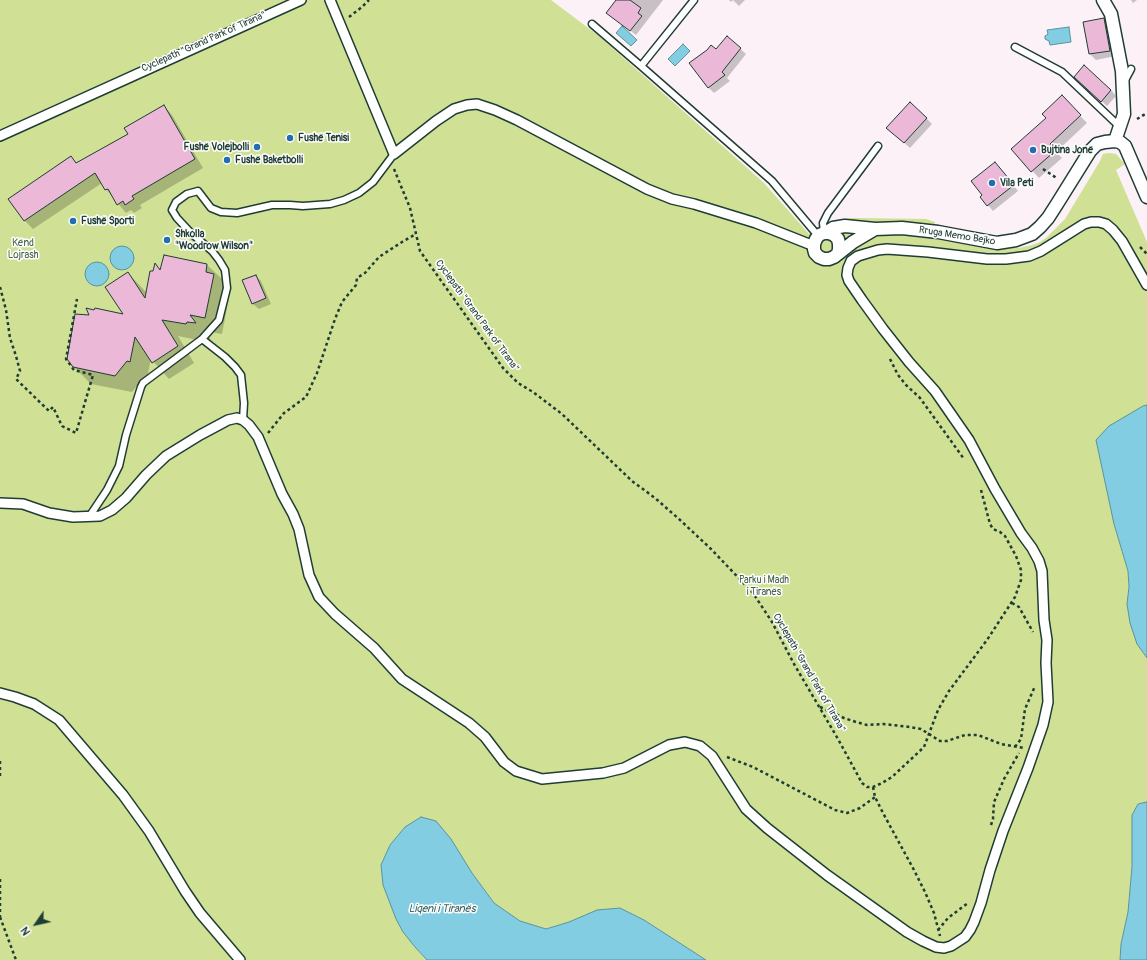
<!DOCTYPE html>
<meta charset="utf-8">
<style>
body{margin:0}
#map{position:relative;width:1147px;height:960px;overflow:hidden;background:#fbf1f7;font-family:Pangolin,sans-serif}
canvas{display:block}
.north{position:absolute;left:16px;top:904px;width:40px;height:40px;-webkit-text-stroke:3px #fff;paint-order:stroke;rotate:236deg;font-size:11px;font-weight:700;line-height:16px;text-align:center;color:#1f3d34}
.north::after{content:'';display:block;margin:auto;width:14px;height:18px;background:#1f3d34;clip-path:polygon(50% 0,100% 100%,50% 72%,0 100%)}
</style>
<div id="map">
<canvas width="1147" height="960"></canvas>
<div class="north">N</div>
</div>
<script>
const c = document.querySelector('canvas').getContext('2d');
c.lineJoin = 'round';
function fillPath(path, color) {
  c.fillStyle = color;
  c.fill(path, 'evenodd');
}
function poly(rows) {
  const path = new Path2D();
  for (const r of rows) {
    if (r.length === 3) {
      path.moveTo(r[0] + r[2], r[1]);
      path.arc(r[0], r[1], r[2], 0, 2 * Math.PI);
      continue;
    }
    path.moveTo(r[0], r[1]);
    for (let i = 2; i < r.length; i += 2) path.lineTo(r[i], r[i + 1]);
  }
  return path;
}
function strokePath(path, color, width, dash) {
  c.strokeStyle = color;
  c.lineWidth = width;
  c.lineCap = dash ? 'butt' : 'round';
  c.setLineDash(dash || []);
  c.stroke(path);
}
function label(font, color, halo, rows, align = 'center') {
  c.font = font + ' Pangolin,sans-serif';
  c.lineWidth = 3;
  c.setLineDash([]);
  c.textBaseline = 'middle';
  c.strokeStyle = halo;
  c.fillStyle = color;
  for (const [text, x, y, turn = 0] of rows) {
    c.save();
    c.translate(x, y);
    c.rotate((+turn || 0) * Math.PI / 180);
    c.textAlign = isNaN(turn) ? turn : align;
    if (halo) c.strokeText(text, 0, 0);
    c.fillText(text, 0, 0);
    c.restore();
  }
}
const green = poly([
 [0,0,551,0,599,36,764,183,809,234,831,221,851,218,860,218,926,219,935,222,933,239,994,248,1019,248,1032,245,1040,242,1046,238,1065,219,1100,161,1103,154,1109,153,1116,154,1125,164,1116,170,1147,242,1147,495,1114,524,1128,571,1129,587,1127,604,1137,644,1147,658,1147,802,1138,804,1132,815,1132,867,1128,912,1121,944,1120,960,706,960,644,920,620,908,546,929,520,921,494,903,472,873,405,827,390,845,381,865,383,885,415,947,427,960,0,960]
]);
const water = poly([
 [622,26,637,40,631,46,616,33,622,26],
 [1069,27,1071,42,1050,45,1049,41,1045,39,1045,36,1048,34,1047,30,1069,27],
 [683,44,690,51,675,66,668,59,683,44],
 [122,258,12],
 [97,274,12],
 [1147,405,1147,658,1137,644,1130,623,1127,604,1129,587,1128,571,1114,524,1096,440,1109,426,1143,406,1147,405],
 [1147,802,1147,960,1120,960,1121,944,1128,912,1132,867,1132,815,1138,804,1147,802],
 [421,817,436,821,451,839,472,873,494,903,520,921,546,929,569,922,597,910,620,908,644,920,706,960,427,960,415,947,403,932,396,919,383,885,381,865,390,845,405,827,421,817]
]);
const shadow = poly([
 [618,0,663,0,636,35,613,18],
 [729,0,745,0,739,6,733,0,731,2],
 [1131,0,1137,0,1133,3],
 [1104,19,1109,25,1115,56,1096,60,1090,54,1084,23],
 [727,37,746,54,727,78,730,81,714,93,709,88,690,64,716,50],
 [1081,82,1111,90,1116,96,1107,106],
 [1062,97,1087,123,1056,152,1062,158,1039,178,1012,149,1047,118],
 [164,106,172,115,203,168,140,205,142,208,134,213,131,210,126,213,106,189,102,183,33,229,25,221,10,199,71,157,78,164,129,134],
 [926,118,932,124,910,148,893,133],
 [995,163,1018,191,993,211,981,197,984,195],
 [156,265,161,270,207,265,224,281,223,285,230,292,222,334,205,331,211,340,203,338,203,341,178,336,194,363,169,379,151,359,147,378,144,377,132,392,91,384,74,367,125,315,128,273,147,293,154,272],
 [256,276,261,281,271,304,259,309,253,304,244,281]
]);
const building = poly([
 [616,0,630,0,641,8,638,13,642,16,630,31,606,13,616,0],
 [1104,18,1110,51,1089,54,1083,22,1104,18],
 [727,36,741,48,722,72,725,75,708,88,689,63,707,50,711,45,716,49,727,36],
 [1084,65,1111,90,1101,102,1074,77,1084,65],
 [1062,95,1081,115,1050,144,1055,151,1031,172,1011,149,1046,118,1042,114,1062,95],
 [910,102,927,118,904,143,886,128,910,102],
 [164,105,195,159,132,196,134,199,125,205,123,201,117,205,108,189,105,190,95,173,24,221,8,199,71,156,76,163,128,134,124,128,164,105],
 [995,162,1014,185,987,206,980,197,982,195,971,181,995,162],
 [164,255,207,264,206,272,214,274,205,318,190,315,196,323,187,322,186,324,162,320,178,346,152,363,135,337,130,362,127,361,115,376,73,367,67,359,75,314,89,315,86,308,94,310,95,308,123,314,105,287,128,272,145,298,150,271,153,271,155,263,160,270,164,255],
 [256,275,266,298,252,304,242,280,256,275]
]);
const path = poly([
 [349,17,362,7,369,0],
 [1137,119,1147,113],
 [394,169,410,208,420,251,503,368,518,383,533,392,562,414,632,481,655,498,679,519,711,549,753,593,772,622,794,664,838,739,862,783,867,787,873,787,882,783,892,777,924,747,938,710,949,691,987,640,1015,597,1021,580,1021,570,1016,556,1005,536,1000,532,993,529,990,524,981,490],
 [1043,169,1058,179],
 [1140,247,1147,254],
 [0,287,6,310,10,338,16,356,20,371,16,379,49,411,53,407,62,426,76,433,93,375,74,370,66,359,77,299],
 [890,359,898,375,906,385,920,398,964,459],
 [268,433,284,413,306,397,317,373,335,319,342,302,356,285,357,278,365,273,379,257,402,242,416,234],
 [1012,603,1019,607,1033,632],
 [820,707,844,718,856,722,867,725,883,724,910,727,921,729,940,741,947,741,965,735,978,735,1001,744,1024,748],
 [1015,747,1021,739,1025,709,1035,686],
 [727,757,753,767,835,810,847,813,860,808,875,797],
 [0,761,0,777],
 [873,787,875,797,883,813,914,870,925,892,934,913,940,936],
 [991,825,993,819,994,802,1004,779,1019,753],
 [0,879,0,918],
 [0,917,16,960],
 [938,930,948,918,968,903]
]);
const service = poly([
 [592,24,641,66,772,181,814,231,818,236],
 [1015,47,1062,72,1120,127],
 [641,66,694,0],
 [1124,82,1131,69],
 [824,233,823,223,828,213,878,146],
 [202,339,219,320,227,288,225,270,219,260,212,251,191,233,177,218,172,210,176,202,187,194,198,191,211,208,221,212,237,213,272,205,290,205,303,206,330,204,344,200,359,193,373,182,394,154],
 [89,517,107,490,119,466,126,435,141,387,143,383,202,339,225,357,235,367,241,375,244,403,243,420]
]);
const pedestrian = poly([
 [330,0,394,154,436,121,454,109,467,105,477,104,495,110,517,120,647,189,672,199,694,204,756,223,814,246],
 [0,136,301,0],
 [0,503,23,504,49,513,73,517,100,516,112,510,126,498,146,475,166,456,200,435,228,420,237,418,243,420,249,425,258,437,282,494,293,514,299,529,309,575,319,597,335,614,374,648,402,679,469,723,485,737,504,762,516,771,542,779,603,773,624,768,669,745,685,742,700,746,712,756,746,809,767,828,827,875,907,932,923,941,936,947,944,948,951,946,965,937,970,930,974,922,981,903,990,870,1003,831,1028,768,1043,725,1048,702,1046,663,1047,640,1044,620,1042,571,1039,561,1032,548,1021,533,995,489,969,440,935,391,909,362,883,329,862,300,849,281,847,275,848,268,851,261,858,256,878,250,887,249,928,252,987,259,1006,259,1029,256,1041,251,1084,224,1091,222,1099,222,1106,224,1113,230,1122,241,1147,285],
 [0,693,15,697,34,704,59,720,123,795,149,831,185,891,200,913,240,960]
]);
const minor = poly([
 [1103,0,1111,14,1122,71,1124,114,1115,141],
 [825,233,833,228,845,226,875,229,902,228,938,232,997,243,1016,240,1032,234,1040,227,1048,218,1057,204,1090,151,1097,144,1105,142,1115,141,1120,142,1125,146,1147,197],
 [838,254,839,249,839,244,838,239,834,235,829,233,824,233,819,235,816,239,814,244,814,249,815,253,819,257,824,259,829,259,834,257,853,242,875,229]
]);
const markers = [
 [290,138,4,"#1f6fb2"],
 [257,147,4,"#1f6fb2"],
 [1033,150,4,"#1f6fb2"],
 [227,160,4,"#1f6fb2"],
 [992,183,4,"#1f6fb2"],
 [73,221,4,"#1f6fb2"],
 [167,240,4,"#1f6fb2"]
];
const streetNames = [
 ["Cyclepath \"Grand Park of Tirana\"",204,42,-24],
 ["Rruga Memo Bejko",957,236,9],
 ["Cyclepath \"Grand Park of Tirana\"",477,316,54],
 ["Cyclepath \"Grand Park of Tirana\"",809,673,60]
];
const poiNames = [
 ["Fushë Tenisi",298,138],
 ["Fushë Volejbolli",249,147,"right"],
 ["Bujtina Jonë",1041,150],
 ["Fushë Baketbolli",235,160],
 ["Vila Peti",1000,183],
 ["Fushë Sporti",81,221],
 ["Shkolla",175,234],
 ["\"Woodrow Wilson\"",175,246]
];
const parkNames = [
 ["Kënd",23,243],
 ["Lojrash",23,255],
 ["Parku i Madh",764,580],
 ["i Tiranës",764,592]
];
const waterNames = [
 ["Liqeni i Tiranës",442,909]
];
fillPath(green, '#d0e195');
fillPath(water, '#82cde2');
strokePath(water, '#5a939c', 1);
fillPath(shadow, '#0003');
fillPath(building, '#ebb9d7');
strokePath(building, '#1f3d34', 1);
strokePath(service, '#1f3d34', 9);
strokePath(pedestrian, '#1f3d34', 12);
strokePath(minor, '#1f3d34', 15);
strokePath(path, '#1f3d34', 2.5, [3, 3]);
strokePath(service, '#fff', 6);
strokePath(pedestrian, '#fff', 9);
strokePath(minor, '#fff', 12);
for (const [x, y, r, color] of markers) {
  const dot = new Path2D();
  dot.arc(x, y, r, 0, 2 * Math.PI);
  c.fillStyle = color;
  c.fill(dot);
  strokePath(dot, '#fff', 1.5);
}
label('10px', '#1f3d34', '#fff', streetNames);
label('bold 10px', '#1f3d34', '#fff', poiNames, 'left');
label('10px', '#425e47', '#fff', parkNames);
label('italic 11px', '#386160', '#fff', waterNames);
</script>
